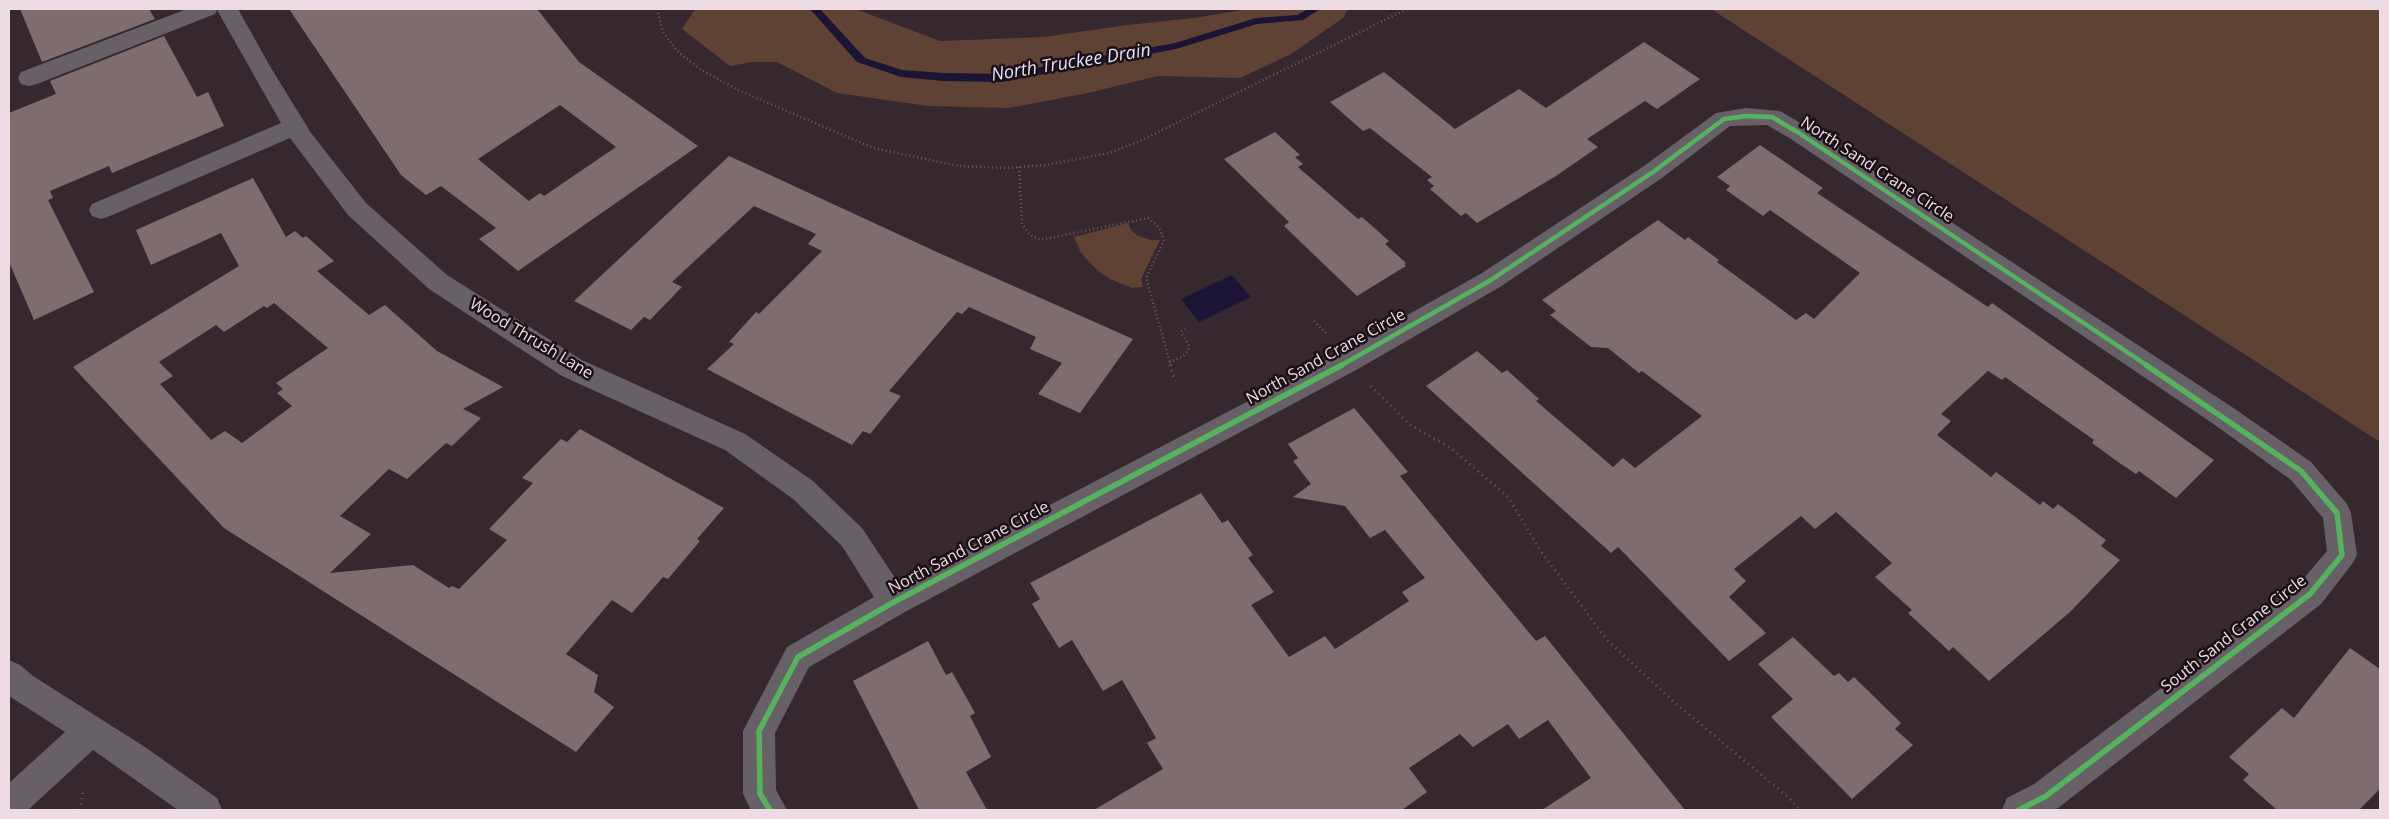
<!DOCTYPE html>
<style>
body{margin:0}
#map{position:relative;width:2389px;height:819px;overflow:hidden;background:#35282e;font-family:"Open Sans",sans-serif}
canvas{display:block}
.frame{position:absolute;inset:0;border:10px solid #eedce4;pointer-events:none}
</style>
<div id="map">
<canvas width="2389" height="819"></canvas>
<div class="frame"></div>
</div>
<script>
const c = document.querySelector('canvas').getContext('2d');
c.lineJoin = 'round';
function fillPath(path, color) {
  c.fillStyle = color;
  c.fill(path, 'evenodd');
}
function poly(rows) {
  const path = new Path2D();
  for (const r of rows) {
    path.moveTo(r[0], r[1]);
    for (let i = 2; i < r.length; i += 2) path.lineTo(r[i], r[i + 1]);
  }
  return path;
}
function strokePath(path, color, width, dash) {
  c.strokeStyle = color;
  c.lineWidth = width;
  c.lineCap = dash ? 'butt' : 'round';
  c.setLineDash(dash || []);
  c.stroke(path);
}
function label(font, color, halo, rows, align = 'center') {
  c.font = font + ' "Open Sans",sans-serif';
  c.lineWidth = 5;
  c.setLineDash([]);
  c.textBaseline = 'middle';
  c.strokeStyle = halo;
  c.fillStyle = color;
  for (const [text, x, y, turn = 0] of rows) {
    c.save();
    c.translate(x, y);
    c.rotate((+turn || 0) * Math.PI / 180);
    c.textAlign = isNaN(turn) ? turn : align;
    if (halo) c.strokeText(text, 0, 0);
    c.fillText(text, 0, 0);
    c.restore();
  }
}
const green = poly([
 [695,9,856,9,940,41,1044,37,1127,25,1194,18,1248,9,1348,9,1343,18,1291,54,1240,78,1158,76,1088,93,1009,108,928,106,837,93,777,62,752,62,730,66,682,29],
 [1711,9,2380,9,2380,442,1824,82],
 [1128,223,1131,230,1138,236,1151,240,1160,240,1141,279,1143,287,1132,288,1110,279,1098,271,1081,253,1074,237]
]);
const water = poly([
 [1232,275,1251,297,1199,322,1181,299]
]);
const stream = poly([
 [810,9,820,9,865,58,902,70,943,73,1002,74,1175,43,1256,18,1297,15,1308,9,1320,9,1303,20,1257,24,1176,49,1002,82,943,81,901,77,857,62,810,9]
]);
const building = poly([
 [20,9,149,9,155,19,42,62],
 [289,9,537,9,579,62,698,146,518,271,479,239,496,228,441,186,426,195,401,175],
 [560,105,616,147,544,196,540,193,529,201,478,159],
 [164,36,197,97,208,92,224,126,112,173,109,166,50,191,53,198,48,200,94,292,34,320,9,262,9,113,56,94,50,81],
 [1644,42,1700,79,1657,109,1645,101,1587,139,1598,147,1556,176,1477,223,1466,213,1461,216,1430,189,1434,186,1427,180,1432,177,1370,128,1363,131,1330,102,1384,72,1455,129,1519,89,1546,108],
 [1275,132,1300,155,1295,157,1303,164,1298,167,1358,219,1362,217,1389,241,1385,244,1406,263,1404,264,1406,266,1357,296,1284,226,1289,222,1224,159],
 [1760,145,1823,188,1817,193,1988,307,1992,303,2214,460,2176,498,2139,471,2136,474,2118,462,2092,443,2094,440,2005,377,2002,380,1988,371,1941,414,1951,421,1937,435,1991,477,1996,472,2040,505,2043,501,2053,509,2058,504,2106,540,2101,546,2120,560,2070,612,1989,681,1953,647,1949,651,1908,613,1912,610,1875,577,1892,563,1836,512,1815,529,1801,516,1734,569,1746,581,1729,597,1766,633,1729,661,1618,547,1611,553,1426,386,1477,351,1502,373,1507,370,1539,399,1536,401,1613,467,1623,458,1635,468,1702,416,1642,371,1639,373,1608,348,1591,347,1550,315,1556,311,1542,300,1658,220,1685,240,1688,237,1719,260,1717,262,1796,320,1806,313,1814,319,1860,273,1770,210,1763,216,1726,190,1730,186,1717,177],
 [729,156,939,253,1133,339,1080,413,1038,394,1062,363,1030,349,1036,337,969,307,962,314,957,312,889,391,901,396,870,434,863,431,852,445,707,369,734,344,729,342,756,312,759,314,822,251,808,244,816,234,754,206,672,282,682,287,650,320,644,317,631,330,574,301],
 [253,178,286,237,295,231,303,238,306,236,334,261,317,271,369,315,385,305,437,351,503,387,463,409,481,418,452,446,446,443,407,479,389,469,340,516,371,534,330,573,413,565,449,588,452,586,459,589,507,540,489,529,533,483,522,478,561,439,567,442,580,429,724,508,697,539,700,541,668,579,663,577,632,613,612,600,566,654,598,675,594,692,614,707,576,752,224,528,73,367,239,266,221,233,151,265,136,230],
 [274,303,328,348,276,383,283,389,277,393,292,406,242,443,225,431,211,440,160,384,173,376,159,362,216,325,224,332,264,306,267,308],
 [1354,408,1408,472,1400,476,1450,537,1536,641,1545,636,1685,810,1542,810,1591,778,1548,720,1519,739,1508,724,1473,747,1460,734,1409,768,1427,792,1402,810,1094,810,1163,769,1147,743,1156,738,1122,680,1103,691,1072,640,1059,648,1032,604,1040,599,1030,583,1201,493,1222,523,1228,520,1253,555,1248,558,1274,592,1251,605,1289,657,1325,636,1335,649,1409,601,1402,592,1425,578,1385,530,1370,538,1345,506,1293,497,1311,484,1293,461,1298,458,1288,444],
 [1793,637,1834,676,1839,673,1848,682,1854,677,1901,723,1895,729,1913,745,1852,799,1771,717,1793,699,1758,664],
 [928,641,946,675,952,672,975,713,970,716,991,757,966,772,987,810,919,810,853,681],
 [2350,648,2380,669,2380,789,2359,810,2277,810,2243,780,2249,774,2229,757,2282,708,2294,718]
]);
const pathFar1 = poly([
 [657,9,663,32,677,51,700,69,738,90,873,148,959,166,1006,168,1046,165,1109,153,1140,141,1407,9],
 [1019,167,1022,224,1029,234,1040,240,1148,218,1159,227,1164,241,1146,278,1171,366],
 [1314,321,1328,335],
 [1169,362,1182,357,1188,351,1189,346,1181,332,1185,329]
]);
const path = poly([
 [1170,365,1175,381],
 [1371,386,1409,424,1452,449,1508,497,1540,550,1607,640,1674,702,1788,797,1800,810],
 [80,810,83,791]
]);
const minor = poly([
 [187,9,238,9,271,68,311,133,366,203,447,275,582,360,745,434,813,481,862,528,899,584,1340,353,1482,273,1644,166,1716,113,1746,108,1780,111,1807,127,2235,409,2311,462,2347,504,2351,513,2357,555,2352,564,2321,604,2058,808,2053,810,2002,810,2007,798,2034,784,2299,584,2327,551,2323,518,2291,480,2215,425,1791,139,1767,125,1730,126,1662,178,1500,287,1358,369,905,612,809,667,775,733,776,790,787,810,751,810,743,794,743,731,787,647,874,597,842,546,793,499,725,450,562,376,429,289,348,215,290,138,110,216,101,219,92,216,89,210,92,204,281,123,217,10,215,14,37,84,29,86,21,84,18,78,21,72,187,9],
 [9,660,20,665,33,676,145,747,217,798,222,810,178,810,93,750,28,810,9,810,9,783,65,732,9,696,9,660]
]);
const cyclewayFar1 = poly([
 [1340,366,1491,280,1653,172,1724,119,1746,116,1772,117,1799,133,2148,366]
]);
const cycleway = poly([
 [770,810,760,794,759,731,798,657,894,602,1342,365],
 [2019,810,2046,796,2310,594,2342,555,2337,513,2301,471,2146,365]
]);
const streetNames = [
 ["North Sand Crane Circle",1877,170,33],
 ["Wood Thrush Lane",531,339,31],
 ["North Sand Crane Circle",1326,357,-29],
 ["North Sand Crane Circle",969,548,-28],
 ["South Sand Crane Circle",2234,634,-38]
];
const waterNames = [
 ["North Truckee Drain",1071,63,-9]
];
fillPath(green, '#5e4234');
fillPath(water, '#1c1434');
fillPath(stream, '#1c1434');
fillPath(building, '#7e6d6f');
strokePath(pathFar1, '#655e63', 2.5, [1, 3]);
strokePath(path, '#655e63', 3, [1, 4.5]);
fillPath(minor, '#676167');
strokePath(cyclewayFar1, '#56b35d', 4.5);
strokePath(cycleway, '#56b35d', 5.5);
label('16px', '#eedce4', '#1b0f15', streetNames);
label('italic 18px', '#e2e0fc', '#1b0f15', waterNames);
</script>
